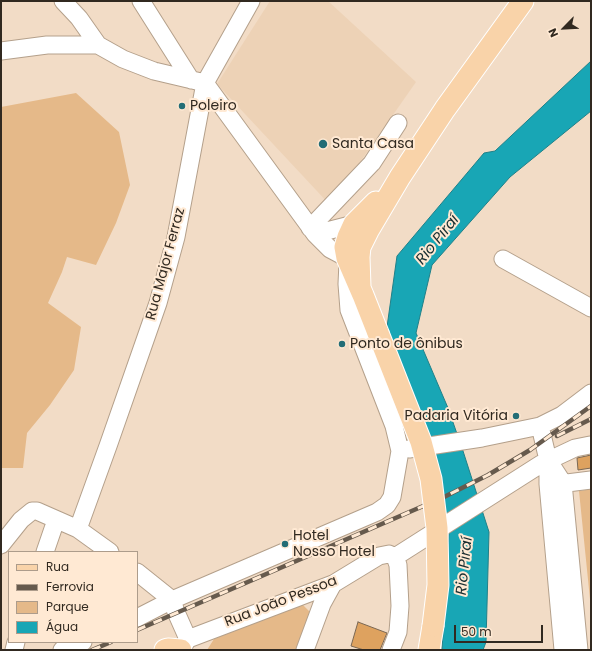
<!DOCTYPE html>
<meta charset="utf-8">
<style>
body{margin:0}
#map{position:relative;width:592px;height:651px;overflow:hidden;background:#f2dcc6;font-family:Poppins,sans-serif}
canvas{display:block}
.frame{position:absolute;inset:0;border:2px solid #312920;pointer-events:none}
.legend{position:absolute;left:8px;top:551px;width:130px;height:92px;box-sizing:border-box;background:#ffe9d3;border:1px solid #ad9c8b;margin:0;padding:5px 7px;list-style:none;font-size:12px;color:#312920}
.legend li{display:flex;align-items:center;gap:8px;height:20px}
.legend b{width:20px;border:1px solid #ad9c8b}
.north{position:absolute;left:544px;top:8px;width:40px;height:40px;-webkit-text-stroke:3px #ffe9d3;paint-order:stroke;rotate:246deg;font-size:11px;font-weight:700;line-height:16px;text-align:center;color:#312920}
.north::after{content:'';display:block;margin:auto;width:14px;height:18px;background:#312920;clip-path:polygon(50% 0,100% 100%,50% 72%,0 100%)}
.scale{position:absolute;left:454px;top:625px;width:89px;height:18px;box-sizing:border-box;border:2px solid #312920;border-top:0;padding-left:5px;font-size:12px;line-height:14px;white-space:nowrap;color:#312920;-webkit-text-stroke:3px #ffe9d3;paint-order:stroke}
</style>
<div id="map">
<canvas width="592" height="651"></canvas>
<div class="frame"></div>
<ul class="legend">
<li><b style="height:5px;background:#f9d3a9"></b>Rua</li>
<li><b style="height:5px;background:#665a4d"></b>Ferrovia</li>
<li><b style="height:11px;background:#e5b989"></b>Parque</li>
<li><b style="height:11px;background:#18a6b5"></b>Água</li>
</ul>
<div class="north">N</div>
<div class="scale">50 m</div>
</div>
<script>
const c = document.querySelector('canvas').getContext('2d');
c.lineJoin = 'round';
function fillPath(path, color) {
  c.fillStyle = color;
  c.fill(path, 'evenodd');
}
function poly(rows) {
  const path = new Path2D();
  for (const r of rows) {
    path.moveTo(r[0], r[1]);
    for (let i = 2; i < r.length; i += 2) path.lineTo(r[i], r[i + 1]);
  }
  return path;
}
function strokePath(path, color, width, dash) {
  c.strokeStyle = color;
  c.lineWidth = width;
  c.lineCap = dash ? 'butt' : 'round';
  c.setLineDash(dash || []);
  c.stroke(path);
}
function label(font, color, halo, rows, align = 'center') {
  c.font = font + ' Poppins,sans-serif';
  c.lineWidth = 4;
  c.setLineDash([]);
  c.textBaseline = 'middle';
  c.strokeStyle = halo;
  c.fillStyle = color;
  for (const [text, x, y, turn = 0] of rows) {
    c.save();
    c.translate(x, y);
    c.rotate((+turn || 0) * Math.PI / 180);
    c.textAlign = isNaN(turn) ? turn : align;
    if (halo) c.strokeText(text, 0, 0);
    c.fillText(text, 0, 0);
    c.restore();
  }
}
const built = poly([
 [270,1,328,1,416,82,330,205,217,84]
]);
const green = poly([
 [76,93,119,132,130,185,116,223,96,265,67,257,62,272,48,303,81,327,74,370,50,405,27,433,23,468,1,468,1,107],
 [591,489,591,609,579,491],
 [301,603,315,617,302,650,207,650,214,639]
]);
const water = poly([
 [591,61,591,111,510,177,432,265,416,333,448,408,463,451,489,532,486,642,483,650,442,650,449,533,431,452,386,334,397,256,484,153,495,151,591,61]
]);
const building = poly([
 [591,455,591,468,578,470,577,458,591,455],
 [358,622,387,633,380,650,364,650,351,646,358,622]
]);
const minor = poly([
 [63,1,79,18,98,45],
 [141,1,191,80],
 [1,51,47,45,98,45,123,59,154,71,205,83],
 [205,83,315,234,330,249,347,258,355,258],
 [310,228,372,163,398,123],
 [315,234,354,224,363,227],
 [503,259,591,308],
 [540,426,548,460,548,484,563,650],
 [409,449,482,438,540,426,562,415,591,393],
 [548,460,563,483,579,650],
 [553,488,559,484,591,480],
 [78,529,108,446,158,303,176,237,205,83,251,1],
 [1,545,21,520,32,511,37,511,78,529,110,552],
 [45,552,56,520],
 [395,557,541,464,575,448,590,445],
 [137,572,172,600,176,612,188,639,182,648],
 [137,618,172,600,377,512,387,505,392,497,400,451,394,426,349,310,347,284,348,262],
 [188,639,333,584,379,556,389,554,395,557,398,565,400,606,398,632,391,650],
 [14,650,16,642],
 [62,650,83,642],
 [305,650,322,604,333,584]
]);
const major = poly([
 [376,202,354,224,348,237,345,247,347,258,363,295,378,333],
 [360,287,359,257,360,247,368,231,400,177,445,109,523,1],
 [165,650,168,649,181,650],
 [429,650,433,626]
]);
const rail = poly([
 [557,436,591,419],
 [137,630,444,497,488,475,530,450,591,406],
 [92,650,111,642]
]);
const majorBridge = poly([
 [378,333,421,442,431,479,437,528,438,585,433,626]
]);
const markers = [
 [182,106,4,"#236d76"],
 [323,144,5,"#236d76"],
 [342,344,4,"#236d76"],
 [516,416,4,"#236d76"],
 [285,544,4,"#236d76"]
];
const poiNames = [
 ["Poleiro",190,106],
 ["Santa Casa",332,144],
 ["Ponto de ônibus",350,344],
 ["Padaria Vitória",508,416,"right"],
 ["Hotel",293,536],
 ["Nosso Hotel",293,552]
];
const streetNames = [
 ["Rua Major Ferraz",166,264,-75],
 ["Rua João Pessoa",281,602,-21]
];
const waterNames = [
 ["Rio Piraí",438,240,-51],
 ["Rio Piraí",465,566,-84]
];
fillPath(built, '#edd2b6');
fillPath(green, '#e5b989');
fillPath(water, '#18a6b5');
strokePath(water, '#208088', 1);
fillPath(building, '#dea25f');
strokePath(building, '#7a6753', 1);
strokePath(minor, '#b4a08b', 19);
strokePath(major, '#fff', 23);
strokePath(minor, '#fff', 17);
strokePath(major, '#f9d3a9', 21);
strokePath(rail, '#665a4d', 4.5);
strokePath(rail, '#ffe9d3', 3, [9]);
strokePath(majorBridge, '#fff', 23, []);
strokePath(majorBridge, '#f9d3a9', 21);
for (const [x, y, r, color] of markers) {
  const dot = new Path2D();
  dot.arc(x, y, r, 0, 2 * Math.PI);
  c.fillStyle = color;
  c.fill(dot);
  strokePath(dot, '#ffe9d3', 1.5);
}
label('14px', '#312920', '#ffe9d3', poiNames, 'left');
label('14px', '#312920', '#ffe9d3', streetNames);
label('italic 15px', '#192e31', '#ffe9d3', waterNames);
</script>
